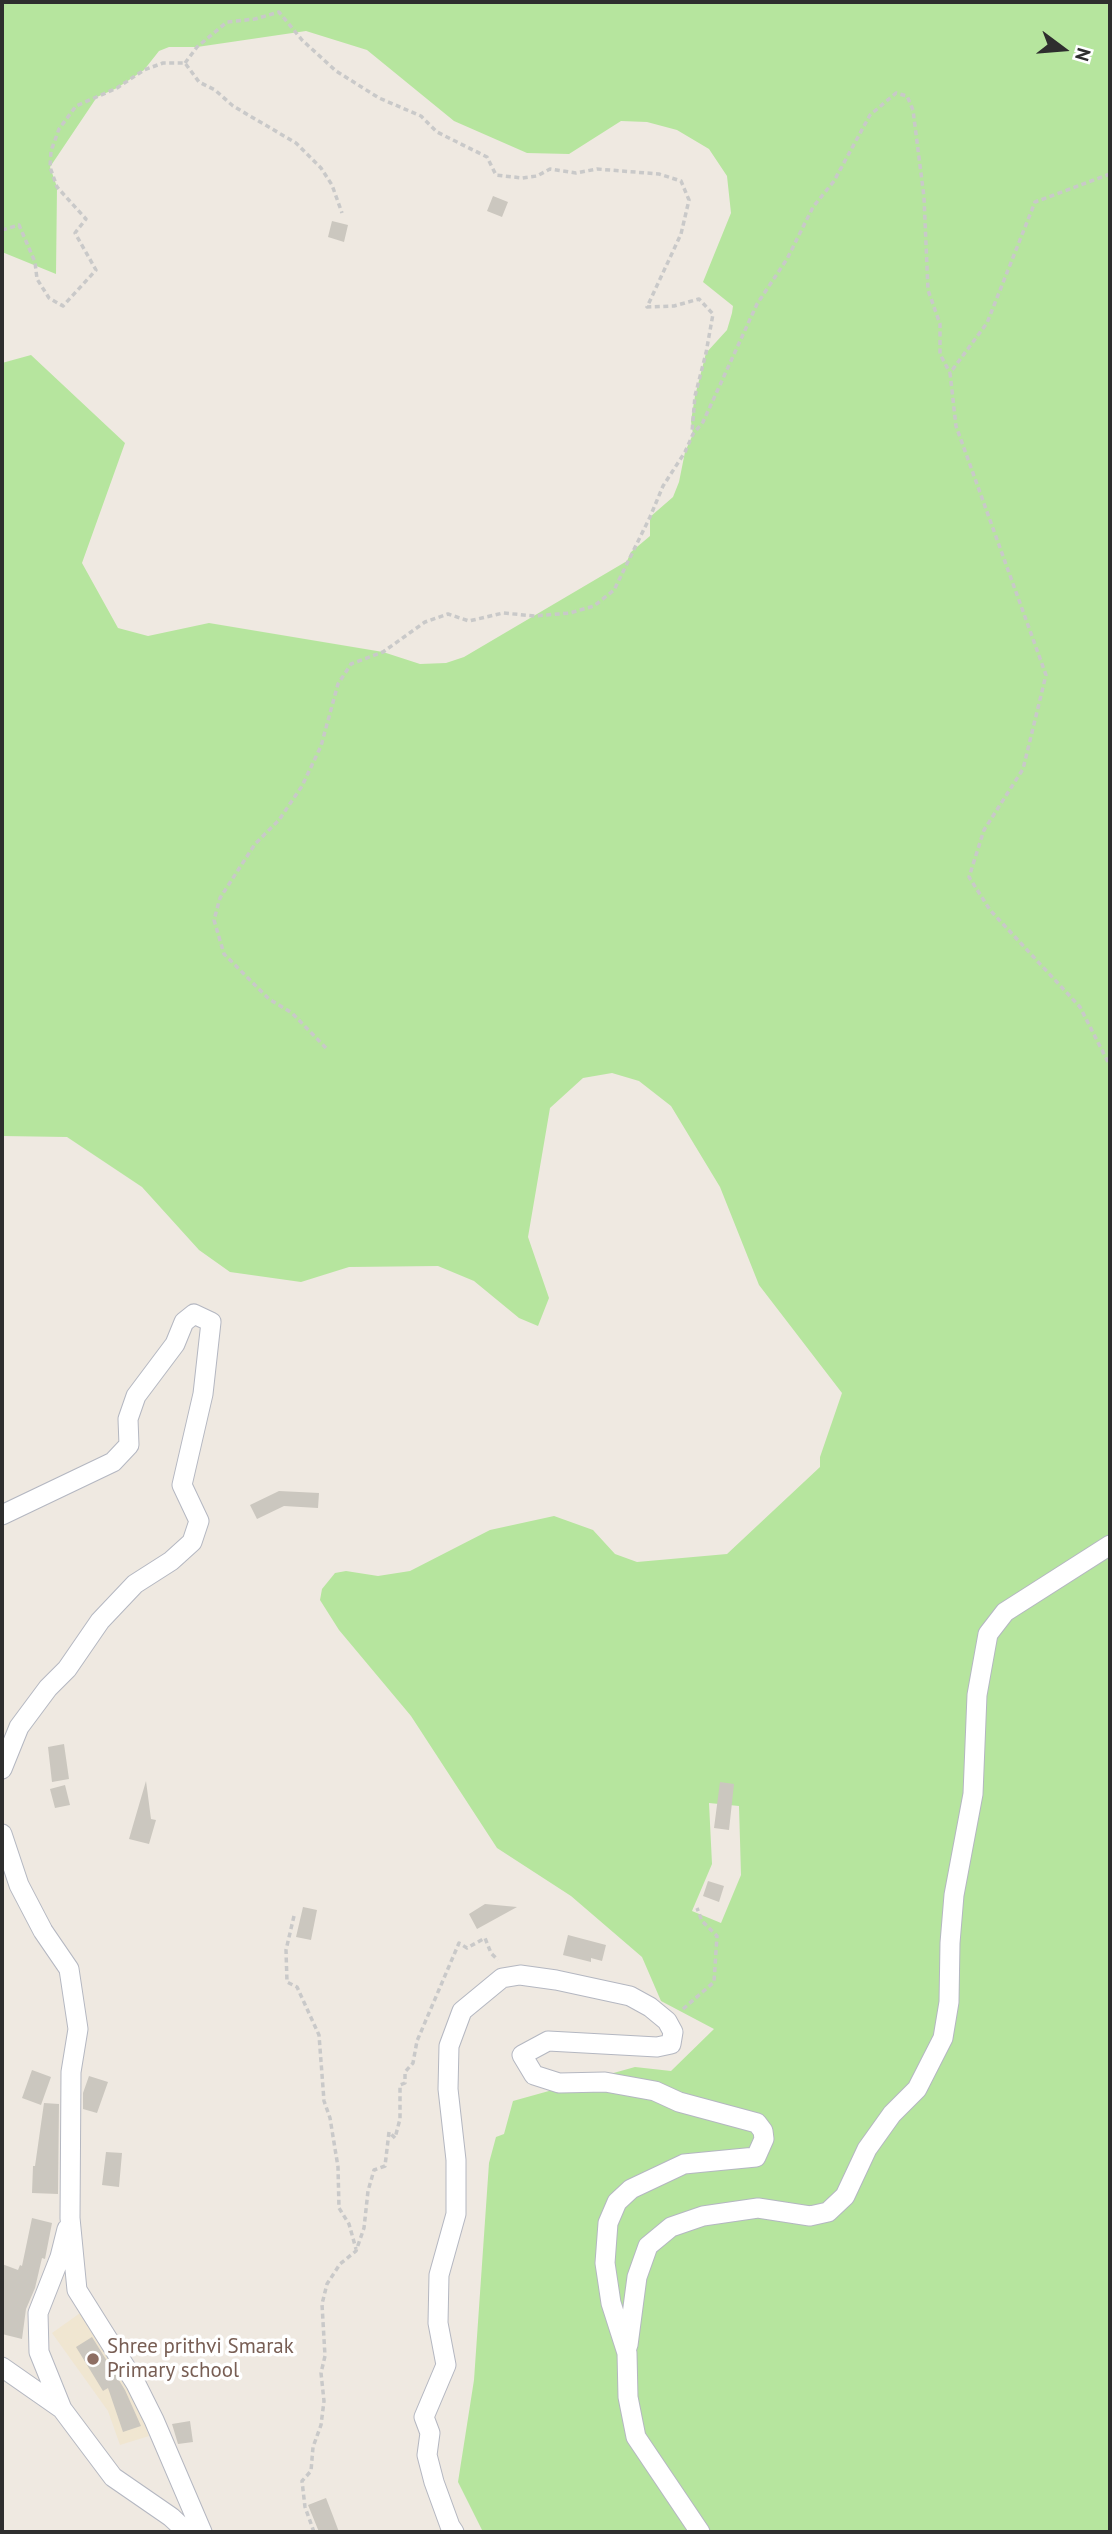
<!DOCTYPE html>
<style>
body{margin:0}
#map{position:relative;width:1112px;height:2534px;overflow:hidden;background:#efe9e1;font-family:"PT Sans",sans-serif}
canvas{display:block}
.frame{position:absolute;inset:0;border:4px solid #2e2e2e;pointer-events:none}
.north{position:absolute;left:1028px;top:14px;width:70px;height:70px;-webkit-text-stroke:5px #fff;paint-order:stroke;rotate:106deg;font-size:19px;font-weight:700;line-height:28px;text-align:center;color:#2e2e2e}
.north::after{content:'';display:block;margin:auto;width:24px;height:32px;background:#2e2e2e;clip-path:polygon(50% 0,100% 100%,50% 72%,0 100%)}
</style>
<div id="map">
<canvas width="1112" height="2534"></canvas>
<div class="frame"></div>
<div class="north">N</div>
</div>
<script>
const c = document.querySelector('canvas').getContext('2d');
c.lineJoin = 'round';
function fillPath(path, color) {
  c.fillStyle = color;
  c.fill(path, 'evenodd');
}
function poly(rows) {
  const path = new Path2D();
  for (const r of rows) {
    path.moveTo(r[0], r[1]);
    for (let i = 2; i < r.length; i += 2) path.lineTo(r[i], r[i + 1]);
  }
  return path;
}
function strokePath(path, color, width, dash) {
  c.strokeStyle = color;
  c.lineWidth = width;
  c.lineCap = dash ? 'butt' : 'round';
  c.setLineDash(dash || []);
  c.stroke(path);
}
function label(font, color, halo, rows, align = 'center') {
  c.font = font + ' "PT Sans",sans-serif';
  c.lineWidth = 7;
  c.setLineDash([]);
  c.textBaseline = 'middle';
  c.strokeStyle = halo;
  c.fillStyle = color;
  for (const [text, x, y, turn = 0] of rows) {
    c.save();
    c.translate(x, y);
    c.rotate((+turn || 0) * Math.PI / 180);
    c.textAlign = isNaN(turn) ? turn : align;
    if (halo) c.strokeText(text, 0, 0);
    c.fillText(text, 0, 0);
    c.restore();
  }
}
const education = poly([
 [83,2311,132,2385,149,2436,120,2445,108,2411,52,2333]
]);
const green = poly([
 [2,2,1110,2,1110,2532,483,2532,458,2482,474,2380,489,2163,496,2137,504,2134,513,2101,635,2067,671,2071,714,2029,661,2001,642,1957,571,1896,497,1848,411,1716,339,1630,320,1600,322,1589,335,1573,346,1571,378,1576,410,1571,490,1530,554,1516,593,1530,615,1554,637,1562,727,1554,820,1467,820,1457,842,1393,759,1285,720,1187,671,1106,639,1081,612,1073,583,1078,550,1108,528,1237,549,1298,538,1326,519,1318,474,1281,438,1266,349,1267,301,1282,230,1272,199,1250,142,1187,67,1137,2,1136,2,363,31,355,125,443,82,563,118,628,148,636,209,623,383,652,420,664,446,663,464,657,627,561,631,552,650,536,650,517,673,497,679,482,685,452,693,434,691,421,695,396,706,353,727,330,732,313,733,306,703,282,731,213,727,176,709,149,677,130,647,122,621,121,569,154,527,153,454,121,367,50,306,31,197,47,169,47,159,51,144,70,117,88,97,97,50,167,57,187,56,274,2,252],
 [709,1803,739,1806,741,1875,721,1923,692,1911,712,1864]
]);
const building = poly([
 [493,196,508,202,502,217,487,211],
 [332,221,348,225,344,242,328,237],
 [279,1491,319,1493,318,1508,284,1506,257,1519,250,1505],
 [64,1744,69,1779,52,1782,48,1747],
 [146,1781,151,1819,156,1820,149,1844,129,1839],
 [720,1782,734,1784,729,1830,714,1828],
 [65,1785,70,1805,55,1808,50,1789],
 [708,1881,724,1886,719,1902,703,1896],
 [485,1904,517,1907,477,1929,469,1914],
 [303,1907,317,1910,311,1940,296,1937],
 [568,1935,606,1945,602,1961,591,1958,591,1962,563,1955],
 [32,2070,51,2077,41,2105,22,2098],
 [89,2076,108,2082,97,2113,83,2109,83,2093],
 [44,2103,59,2104,58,2194,32,2193,33,2166,35,2166],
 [106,2152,122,2153,119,2187,102,2185],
 [32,2218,52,2223,45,2259,42,2258,35,2288,26,2309,22,2339,2,2334,2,2264,18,2270,20,2265,22,2266],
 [92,2337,125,2390,141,2426,123,2432,108,2388,103,2391,76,2347],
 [190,2421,193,2442,178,2444,172,2424],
 [326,2498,333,2516,339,2532,319,2532,308,2505]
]);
const path = poly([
 [185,63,197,47,227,22,255,19,279,12,302,40,336,71,379,98,421,116,437,132,487,157,496,175,522,178,537,176,550,169,576,173,597,169,659,174,681,181,689,200,681,234,647,307,674,306,699,299,713,314,706,353,695,396,692,432],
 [1110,174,1035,202,987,323,950,373,956,426,1046,675,1023,769,984,830,969,877,990,910,1080,1007,1110,1066],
 [2,230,19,225,35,262,37,279,49,298,63,306,96,270,75,233,86,219,57,187,50,167,51,151,59,129,76,106,117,88,144,70,163,63,185,63,199,82,215,90,233,106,296,143,321,168,332,185,342,213],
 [326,1048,292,1013,269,999,224,954,214,920,220,898,255,844,279,820,302,786,321,746,338,684,351,664,383,652,425,622,448,614,469,621,503,613,535,616,570,613,594,606,614,590,650,517,663,486,685,452,693,434,703,422,757,304,787,259,813,207,834,181,870,115,896,93,907,96,913,110,924,197,928,290,940,324,940,354,950,373],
 [294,1916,286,1950,287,1982,297,1987,319,2035,324,2101,330,2118,338,2167,339,2208,349,2224,356,2249],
 [683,2009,714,1982,717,1936,702,1921,697,1908],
 [314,2532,305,2507,302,2481,311,2471,313,2447,321,2425,324,2401,321,2373,325,2356,322,2304,327,2284,340,2264,356,2251,364,2228,368,2191,374,2170,385,2166,389,2132,395,2138,400,2119,400,2085,405,2083,405,2072,413,2063,417,2041,459,1943,467,1948,485,1938,491,1953,498,1960]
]);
const minor = poly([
 [2,1515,113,1462,129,1445,128,1419,136,1396,175,1344,184,1322,194,1314,211,1322,203,1394,182,1485,199,1521,192,1542,171,1561,135,1584,100,1621,67,1669,48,1688,19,1727,2,1769],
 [2,1834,19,1885,43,1931,69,1969,78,2029,71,2072,70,2218,77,2290,136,2384,154,2420,202,2532],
 [628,2345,637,2277,648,2246,671,2227,703,2216,758,2208,810,2216,828,2212,845,2196,867,2149,892,2114,917,2089,943,2038,949,2002,950,1943,954,1895,973,1794,977,1695,988,1634,1005,1612,1110,1545],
 [2,2367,62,2409,113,2477,171,2517,187,2532],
 [62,2409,39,2352,38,2313,60,2257,67,2229],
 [454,2532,450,2526,434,2482,427,2455,430,2433,424,2417,446,2365,438,2323,439,2275,456,2214,456,2160,448,2089,449,2046,462,2011,502,1978,520,1975,556,1980,630,1996,650,2007,667,2021,673,2032,671,2044,657,2047,548,2041,522,2055,534,2075,559,2083,605,2082,655,2091,679,2102,757,2123,763,2131,764,2139,756,2157,684,2164,631,2189,617,2202,608,2223,605,2263,611,2303,627,2353,628,2397,636,2437,700,2532]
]);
const markers = [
 [93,2359,7,"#8d6e63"]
];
const educationNames = [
 ["Shree prithvi Smarak",107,2347],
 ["Primary school",107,2371]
];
fillPath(education, '#f0e6d1');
fillPath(green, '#b6e59e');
fillPath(building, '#cbc7bf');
strokePath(minor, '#b4b7c1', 21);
strokePath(path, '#c9c9c9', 3.5, [5, 3.5]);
strokePath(minor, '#fff', 19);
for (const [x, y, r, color] of markers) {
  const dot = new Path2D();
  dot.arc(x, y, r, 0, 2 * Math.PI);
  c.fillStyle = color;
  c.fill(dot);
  strokePath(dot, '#fff', 2.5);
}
label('21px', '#785e54', '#fff', educationNames, 'left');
</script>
